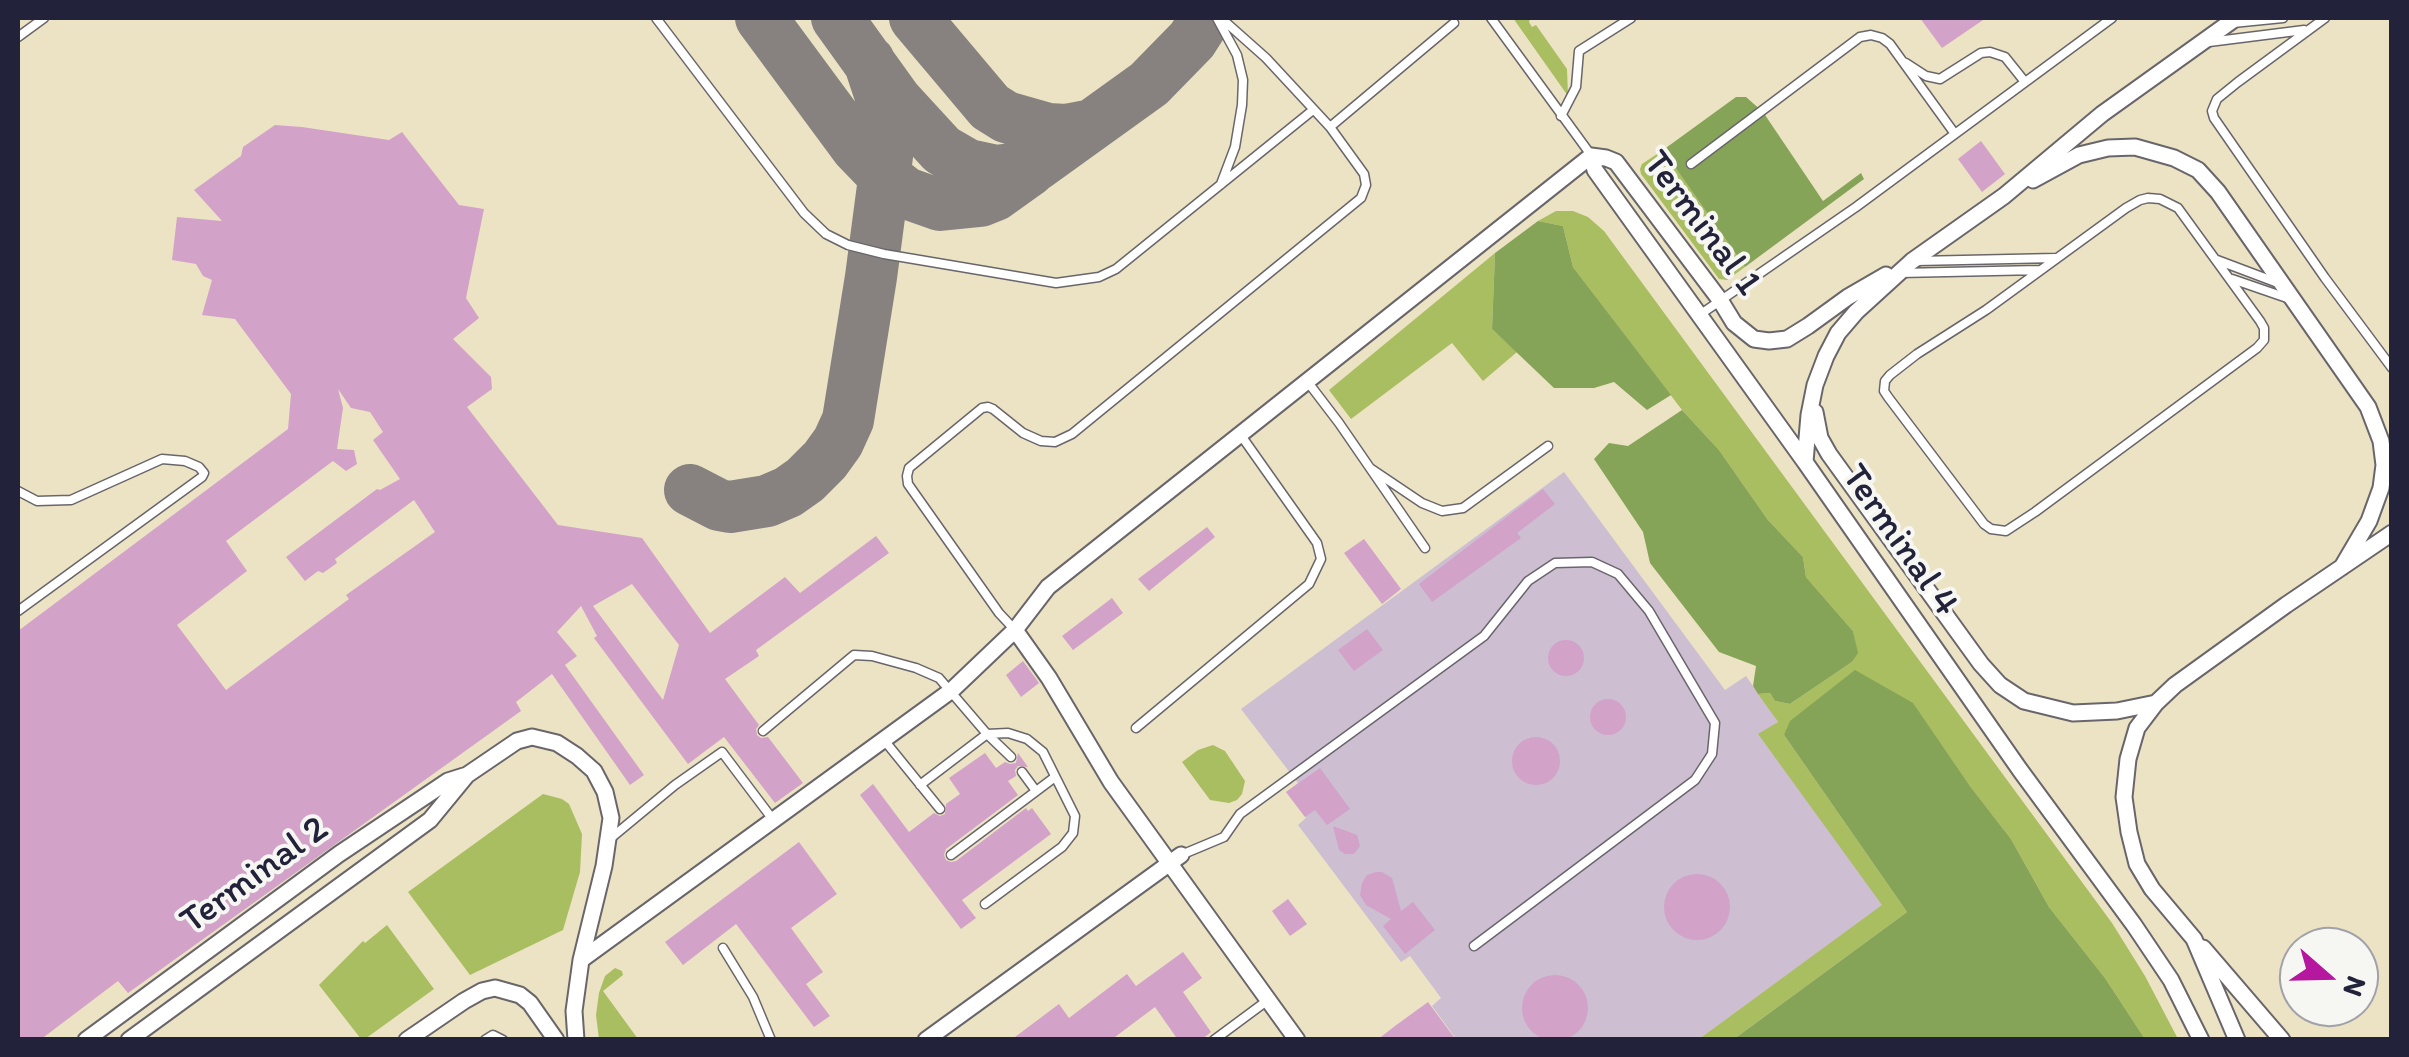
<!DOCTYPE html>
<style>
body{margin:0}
#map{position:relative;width:2409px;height:1057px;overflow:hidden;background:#ece3c4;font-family:Itim,sans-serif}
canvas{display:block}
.frame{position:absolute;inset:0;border:20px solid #22223b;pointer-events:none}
.north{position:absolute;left:2279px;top:927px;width:100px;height:100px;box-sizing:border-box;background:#f6f6f2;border:2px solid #a1a1a9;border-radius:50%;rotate:110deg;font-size:28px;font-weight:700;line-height:40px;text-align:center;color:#22223b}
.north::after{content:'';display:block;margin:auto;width:35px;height:45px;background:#b5179e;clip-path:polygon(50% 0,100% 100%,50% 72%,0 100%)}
</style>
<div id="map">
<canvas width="2409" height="1057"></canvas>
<div class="frame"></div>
<div class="north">N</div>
</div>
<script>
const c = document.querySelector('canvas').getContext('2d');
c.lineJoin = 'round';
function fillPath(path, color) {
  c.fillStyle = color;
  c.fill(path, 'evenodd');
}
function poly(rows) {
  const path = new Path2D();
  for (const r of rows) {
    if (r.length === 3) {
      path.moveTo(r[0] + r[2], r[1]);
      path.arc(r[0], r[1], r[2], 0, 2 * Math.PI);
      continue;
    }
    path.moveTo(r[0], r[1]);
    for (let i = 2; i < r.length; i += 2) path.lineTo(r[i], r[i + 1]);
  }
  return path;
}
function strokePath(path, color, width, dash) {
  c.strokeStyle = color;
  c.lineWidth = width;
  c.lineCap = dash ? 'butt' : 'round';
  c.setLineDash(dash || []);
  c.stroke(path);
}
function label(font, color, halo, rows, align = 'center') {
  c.font = font + ' Itim,sans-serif';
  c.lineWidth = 8;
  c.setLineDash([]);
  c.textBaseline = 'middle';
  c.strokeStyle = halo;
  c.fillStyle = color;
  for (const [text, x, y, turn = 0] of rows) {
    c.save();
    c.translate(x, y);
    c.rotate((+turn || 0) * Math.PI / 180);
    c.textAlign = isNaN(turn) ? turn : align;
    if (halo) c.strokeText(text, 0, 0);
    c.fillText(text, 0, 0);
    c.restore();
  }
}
const industrial = poly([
 [1564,472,1725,690,1746,676,1778,722,1759,735,1883,905,1699,1039,1456,1039,1432,1006,1441,998,1410,956,1401,962,1298,825,1306,818,1286,792,1298,783,1241,709]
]);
const green = poly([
 [1513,18,1530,18,1529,22,1532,27,1536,25,1567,69,1568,96],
 [1663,150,1745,267,1727,280,1719,279,1641,174,1640,169,1642,164],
 [1556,211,1573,211,1588,217,1604,231,2112,923,2145,976,2178,1039,2145,1039,2105,978,2049,907,2011,839,1970,786,1913,704,1784,735,1907,912,1734,1039,1699,1039,1882,905,1758,734,1778,722,1758,694,1770,693,1775,701,1790,704,1852,662,1857,653,1853,631,1806,577,1803,557,1768,520,1719,450,1682,410,1573,267,1563,226,1538,221],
 [1495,253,1492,329,1517,352,1483,381,1452,343,1351,419,1329,390],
 [1213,745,1225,751,1245,781,1242,794,1237,800,1229,803,1210,800,1182,762,1198,750],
 [543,794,562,799,569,804,582,834,580,872,563,930,470,975,408,892],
 [387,925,434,989,365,1039,361,1039,319,985,363,941,365,943],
 [615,968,622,971,623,975,603,991,638,1039,599,1039,596,1015,599,993,605,976]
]);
const forest = poly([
 [1736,97,1746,97,1763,112,1823,201,1861,173,1864,179,1745,267,1663,150],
 [1538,221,1563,226,1573,267,1671,395,1647,410,1614,382,1594,388,1554,388,1492,329,1495,253],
 [1682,410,1719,450,1768,520,1803,557,1806,577,1853,631,1858,653,1852,662,1790,704,1775,701,1770,693,1758,694,1753,686,1756,666,1719,652,1650,563,1643,532,1594,459,1609,443,1628,446],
 [1855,670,1913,703,1970,786,2011,839,2049,907,2105,978,2145,1039,1734,1039,1907,912,1784,735,1790,721]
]);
const taxiway = poly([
 [761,18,857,148,884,176,906,193,940,205,980,201,995,195,1030,170],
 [837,18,896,100,942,150,968,165,996,171,1035,166,1149,84,1192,40,1206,18],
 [915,18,990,107,1006,117,1048,129,1066,130,1092,125],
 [690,490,719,505,730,507,767,501,788,492,805,480,825,460,838,442,848,420,871,277,889,141,883,103,869,61]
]);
const building = poly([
 [1920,18,1986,18,1942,48],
 [275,125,302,127,389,140,402,132,459,205,484,209,466,298,479,318,453,339,491,377,492,389,467,407,558,525,642,538,710,633,785,577,800,593,876,536,889,553,756,650,759,656,725,679,759,725,756,729,757,735,761,738,768,737,803,783,775,803,724,737,688,764,594,638,597,636,581,606,557,632,577,656,565,665,644,775,630,785,552,674,516,702,521,711,128,993,118,981,40,1040,18,1040,18,631,288,429,291,394,235,319,202,315,212,280,203,276,196,264,172,260,177,217,222,221,194,190,241,156,243,147],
 [338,389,351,408,370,412,383,432,373,440,400,479,380,490,377,489,286,557,305,581,318,571,323,573,337,563,335,559,414,500,435,532,346,595,349,599,226,690,177,625,247,571,226,541,333,461,346,471,357,464,354,450,337,449,343,408],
 [632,584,679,645,663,700,593,606],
 [1981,141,2005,174,1982,192,1958,159],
 [1543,489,1555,504,1517,533,1521,538,1432,602,1419,584],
 [1207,527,1215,537,1149,591,1138,579],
 [1364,539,1401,589,1382,604,1344,553],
 [1112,598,1123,613,1073,650,1062,636],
 [1367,629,1383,650,1354,671,1338,650],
 [1566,658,18],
 [1023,661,1039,683,1021,697,1006,675],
 [1608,717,18],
 [1536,761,24],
 [985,753,996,768,1005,762,1010,764,1016,763,1018,753,1028,767,1018,766,1015,770,1016,776,1008,781,1018,795,946,849,944,855,946,860,951,862,956,861,1026,808,1028,811,1032,808,1051,834,962,900,976,918,961,929,860,795,873,784,909,832,934,813,940,816,945,814,946,804,960,794,949,778],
 [1320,768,1350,809,1327,825,1315,810,1305,817,1286,792],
 [1333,826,1357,835,1360,846,1354,854,1345,854,1339,850],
 [799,842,837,894,791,928,823,972,806,984,830,1016,814,1027,736,924,683,965,665,942],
 [1376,872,1382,872,1392,878,1401,911,1413,902,1435,930,1405,954,1383,926,1391,919,1366,905,1360,895,1362,883,1367,875],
 [1697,907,33],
 [1288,899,1307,924,1290,936,1272,911],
 [1183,952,1202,978,1183,992,1211,1032,1201,1040,1178,1040,1155,1007,1111,1040,1011,1040,1059,1004,1069,1018,1127,974,1136,986],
 [1555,1008,33],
 [1428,1002,1456,1040,1377,1040,1395,1026]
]);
const service = poly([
 [656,18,804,213,826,234,848,245,884,254,1056,283,1099,277,1116,269,1313,110],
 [1217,18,1237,55,1243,80,1242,105,1235,147,1221,184],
 [1491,18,1591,155],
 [2325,18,2238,82,2217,99,2212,111,2214,118,2325,278,2392,368],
 [2233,23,2283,18],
 [18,37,44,18],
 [2209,42,2304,30],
 [1906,63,1926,76,1940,79,1981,53,1990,52,2005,57,2025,82],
 [1561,116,1576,87,1579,51,1631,18],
 [1330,127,1454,23],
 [1691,164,1860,37,1871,35,1882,38,1890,44,1955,134],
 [2148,198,2160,199,2178,208,2260,321,2264,328,2264,340,2257,348,2035,512,2006,531,1991,529,1984,524,1888,397,1884,391,1885,381,1890,375,1917,354,1986,310,2126,208,2140,200,2148,198],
 [2217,260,2278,283],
 [1916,261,2056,258],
 [1900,273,2040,270],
 [2232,279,2290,299],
 [1698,316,1856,207,2112,18],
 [1307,381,1339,423,1425,548],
 [1370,468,1422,503,1442,511,1463,508,1548,446],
 [18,491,37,501,71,500,162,459,185,461,199,467,204,473,202,477,18,611],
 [1015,630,999,613,908,484,907,476,909,468,982,408,988,407,993,409,1023,433,1041,441,1055,442,1072,434,1361,198,1366,185,1364,174,1330,127,1266,58,1221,18],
 [1136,728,1309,584,1321,559,1317,543,1240,434],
 [763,731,854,655,872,656,916,668,939,678,987,734,1011,757],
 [884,740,940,809],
 [1022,772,1036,791],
 [920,785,987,734,1008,733,1027,739,1043,752,1075,816,1073,833,1062,847,985,904],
 [611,838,675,785,722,752,774,821],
 [951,855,1055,777],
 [1181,855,1224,837,1240,814,1484,636,1528,581,1555,563,1592,562,1618,574,1649,611,1715,723,1712,754,1695,780,1474,946],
 [723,948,753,997,771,1040],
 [485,1040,493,1035,503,1040],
 [1214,1040,1268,1000]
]);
const minor = poly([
 [2033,180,2079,155,2108,148,2135,147,2174,158,2198,170,2218,192,2368,407,2381,441,2384,465,2381,488,2369,521,2342,567],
 [1815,412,1820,438,1829,454,1981,664,2000,685,2024,701,2073,713,2117,711,2156,703],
 [1805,462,1595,170,1591,156,1606,158,1616,162,1720,300,1734,323,1754,339,1769,341,1787,339,1808,326,1848,297,1886,275],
 [1015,630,1049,678,1111,782,1297,1040],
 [2203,948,2282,1040],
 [581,960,952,690,1015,630,1048,587,1591,156],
 [86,1040,339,854,448,781,467,775,517,741,532,737,557,743,577,756,594,771,605,792,611,818,604,866,581,960,574,1011,576,1040],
 [129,1040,430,820,467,775],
 [407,1040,464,1001,482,991,495,988,520,995,530,1003,556,1040],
 [926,1040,1181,855],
 [2201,1040,2171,980,2134,925,2020,770,1805,462,1809,415,1815,385,1826,356,1838,333,1856,312,1912,261,2004,196,2102,114,2236,18],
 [2237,1040,2194,939,2152,889,2137,864,2129,832,2124,797,2128,759,2137,728,2156,703,2175,685,2286,605,2392,533]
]);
const streetNames = [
 ["Terminal 1",1701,224,53],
 ["Terminal 4",1899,541,55],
 ["Terminal 2",255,876,-36]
];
fillPath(industrial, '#cdbed2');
fillPath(green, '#a9bd61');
fillPath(forest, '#86a457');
strokePath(taxiway, '#878280', 52);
fillPath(building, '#d2a2c9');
strokePath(service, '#69666b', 11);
strokePath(minor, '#69666b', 19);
strokePath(service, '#fff', 8);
strokePath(minor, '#fff', 15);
label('38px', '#22223b', '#f6f6f2', streetNames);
</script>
